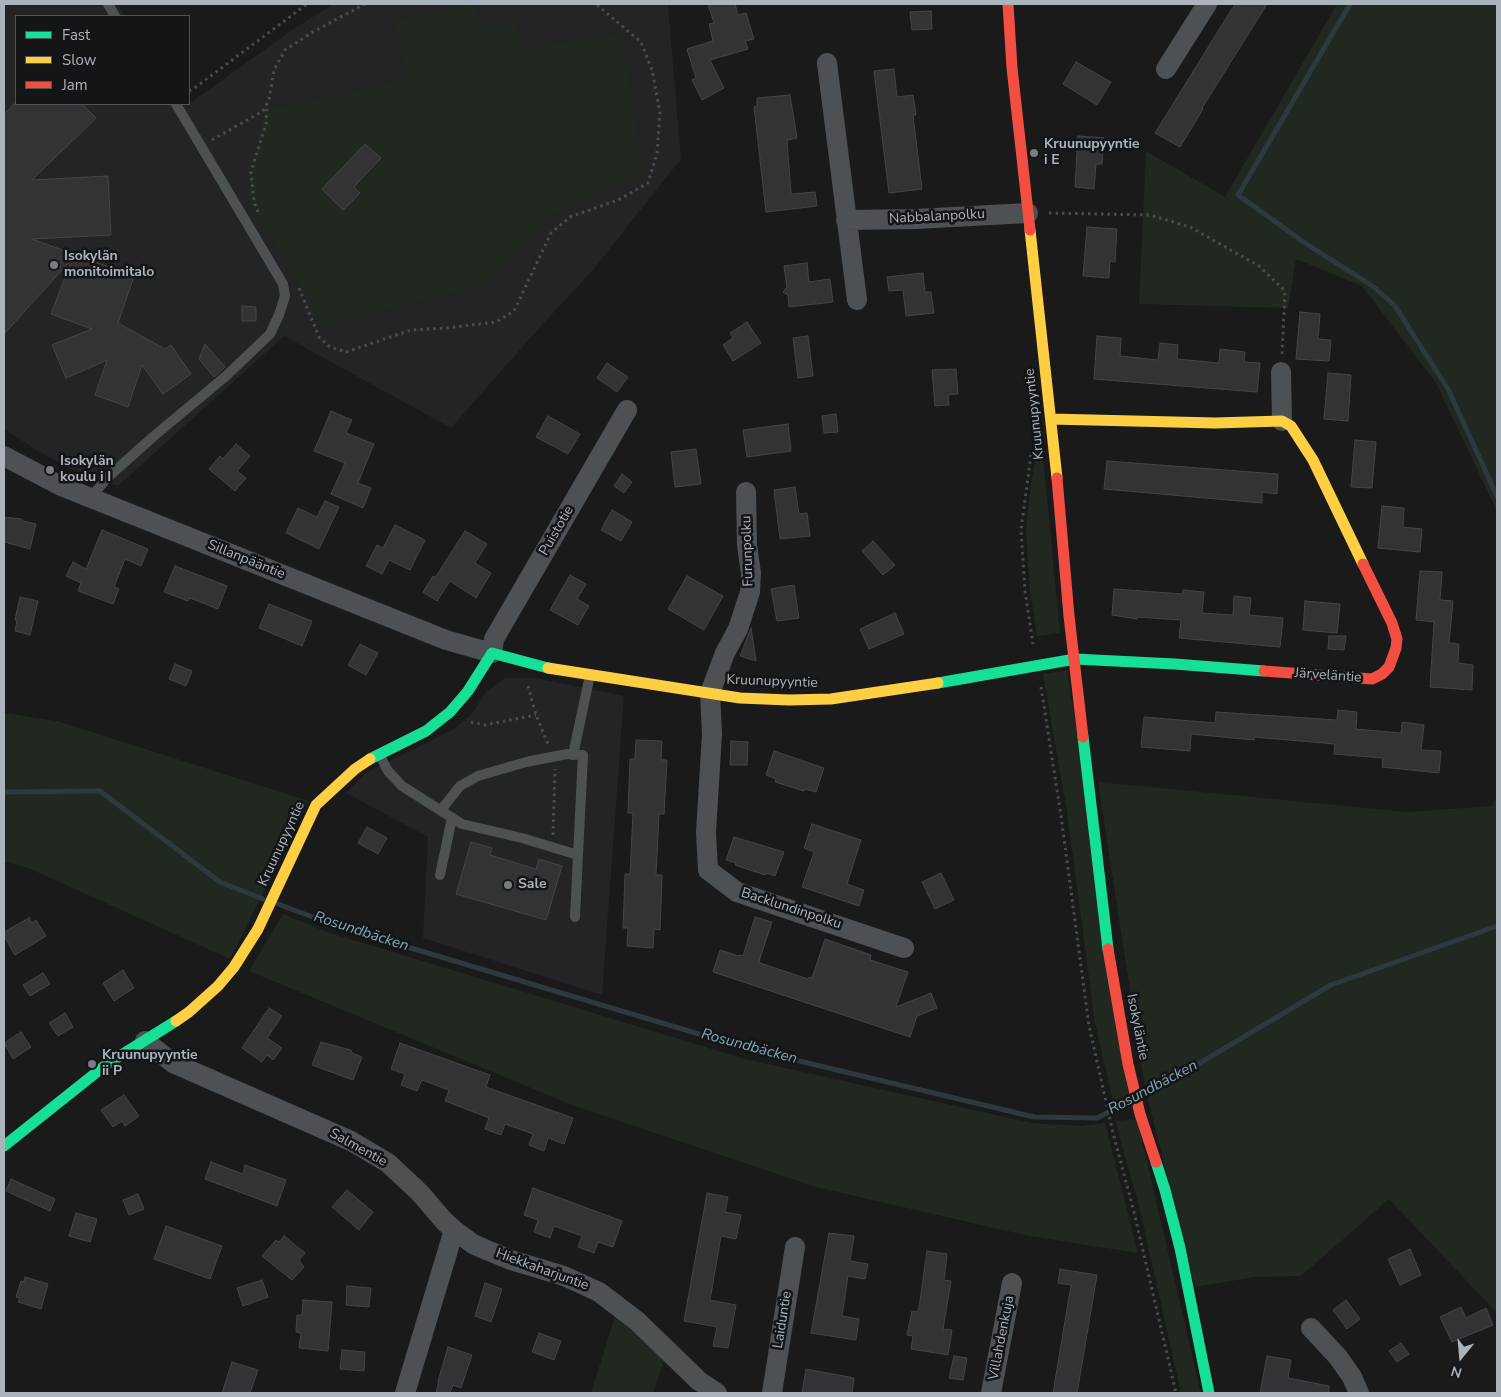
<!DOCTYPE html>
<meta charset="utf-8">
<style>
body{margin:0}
#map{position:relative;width:1501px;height:1397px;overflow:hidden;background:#1a1a1b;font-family:"Nunito Sans",sans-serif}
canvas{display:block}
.frame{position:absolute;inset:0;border:5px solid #abb3bc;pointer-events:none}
.legend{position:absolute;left:15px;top:15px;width:175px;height:90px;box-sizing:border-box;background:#141517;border:1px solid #505459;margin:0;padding:6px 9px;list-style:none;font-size:15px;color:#abb3bc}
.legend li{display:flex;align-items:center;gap:10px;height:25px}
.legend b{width:25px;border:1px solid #505459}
.north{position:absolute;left:1436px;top:1332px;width:50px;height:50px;-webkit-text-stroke:4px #141517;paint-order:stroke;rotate:197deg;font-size:14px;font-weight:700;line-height:20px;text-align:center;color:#abb3bc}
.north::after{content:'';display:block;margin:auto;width:18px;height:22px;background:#abb3bc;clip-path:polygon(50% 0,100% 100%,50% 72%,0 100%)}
</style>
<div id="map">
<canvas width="1501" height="1397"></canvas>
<div class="frame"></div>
<ul class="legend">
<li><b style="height:6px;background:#16e098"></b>Fast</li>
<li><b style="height:6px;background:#ffcf43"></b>Slow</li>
<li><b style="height:6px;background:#f24e42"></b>Jam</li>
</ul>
<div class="north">N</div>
</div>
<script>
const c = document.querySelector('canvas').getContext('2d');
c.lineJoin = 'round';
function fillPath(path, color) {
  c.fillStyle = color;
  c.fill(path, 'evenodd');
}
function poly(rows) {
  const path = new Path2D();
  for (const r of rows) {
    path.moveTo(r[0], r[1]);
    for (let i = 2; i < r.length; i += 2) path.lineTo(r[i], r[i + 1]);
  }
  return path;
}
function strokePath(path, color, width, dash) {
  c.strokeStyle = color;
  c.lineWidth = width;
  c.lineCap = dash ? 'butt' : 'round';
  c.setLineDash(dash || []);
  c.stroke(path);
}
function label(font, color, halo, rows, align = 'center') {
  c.font = font + ' "Nunito Sans",sans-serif';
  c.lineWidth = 5;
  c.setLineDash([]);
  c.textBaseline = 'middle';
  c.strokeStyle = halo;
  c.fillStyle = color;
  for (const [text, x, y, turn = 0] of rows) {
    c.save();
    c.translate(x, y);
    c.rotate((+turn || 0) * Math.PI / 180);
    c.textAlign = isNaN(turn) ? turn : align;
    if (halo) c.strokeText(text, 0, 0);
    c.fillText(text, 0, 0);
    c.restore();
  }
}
const built = poly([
 [4,4,117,4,125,16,16,16,16,104,188,105,286,34,333,4,668,4,681,159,593,270,540,327,451,428,284,336,118,486,85,475,46,456,4,429],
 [505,678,535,678,624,696,602,995,423,938,428,837,346,793,367,772,454,729,471,715,486,692]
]);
const green = poly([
 [463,4,473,4,484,31,514,22,523,49,622,34,643,172,546,218,517,256,486,284,325,326,246,196,265,110,354,92,407,77,395,22],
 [1337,4,1497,4,1497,511,1436,383,1362,286,1296,259,1288,308,1139,304,1146,151,1225,197],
 [1037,449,1043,456,1060,633,1037,636,1030,591,1026,531,1031,483],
 [1067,670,1135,1107,1115,1110,1095,1023,1067,812,1043,674],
 [4,713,57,721,309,801,230,959,26,867,4,862],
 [1098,782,1407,812,1491,806,1497,798,1497,1313,1389,1199,1301,1276,1255,1277,1195,1287,1145,1088],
 [283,914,327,932,745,1059,1032,1123,1081,1126,1105,1123,1138,1253,1029,1236,816,1187,572,1105,249,971],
 [1137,1119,1201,1393,1181,1393,1140,1210,1118,1131,1116,1121],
 [615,1316,636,1333,664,1361,653,1393,591,1393]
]);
const stream = poly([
 [1350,4,1238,195,1305,243,1374,287,1395,306,1448,389,1497,496],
 [4,792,100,791,220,882,263,899],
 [278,904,334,925,749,1049,1034,1117,1097,1118,1128,1102],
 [1143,1095,1166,1083,1331,985,1497,926]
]);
const building = poly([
 [708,4,735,4,738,15,746,13,754,39,745,41,748,49,710,60,724,88,702,100,692,80,696,78,687,49,713,41,709,24,714,23,708,4],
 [1235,4,1267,4,1202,108,1203,109,1180,147,1155,133,1235,4],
 [931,11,932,29,912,30,910,12,931,11],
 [1076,62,1111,82,1097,105,1063,84,1076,62],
 [894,69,897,97,913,95,916,115,913,115,922,189,889,193,874,71,894,69],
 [790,95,797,138,787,140,791,194,815,192,817,206,766,212,754,107,757,106,757,98,790,95],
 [14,104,82,104,96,118,32,180,108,176,111,235,32,239,134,276,118,323,165,349,171,345,191,374,163,394,142,365,128,407,95,395,107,360,66,378,52,345,92,329,51,314,72,259,4,334,4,114,14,104],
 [1078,136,1104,138,1102,164,1096,164,1094,189,1075,187,1078,136],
 [365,144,381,158,354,187,360,193,343,210,322,189,365,144],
 [1087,227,1117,229,1115,262,1110,261,1109,278,1083,276,1087,227],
 [807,263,809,282,830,279,833,302,789,307,788,295,783,292,787,287,784,266,807,263],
 [923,273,925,292,931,292,934,313,906,316,903,290,889,291,887,277,923,273],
 [242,306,256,307,256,321,242,321,242,306],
 [1300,312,1320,314,1318,339,1331,340,1329,361,1296,359,1300,312],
 [747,322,761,343,733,361,723,345,733,338,730,333,747,322],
 [808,336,813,376,798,378,793,338,808,336],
 [1097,336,1121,338,1120,356,1158,360,1160,343,1178,345,1177,359,1219,363,1220,349,1245,352,1244,362,1260,363,1257,392,1094,379,1097,336],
 [205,344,225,367,214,377,199,359,205,344],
 [607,363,628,377,617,392,597,378,607,363],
 [956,369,958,394,948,395,949,405,935,406,932,370,956,369],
 [1328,373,1351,375,1348,421,1324,419,1328,373],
 [331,411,352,420,346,433,374,444,358,483,371,488,363,508,331,494,345,463,314,451,331,411],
 [836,414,838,432,824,433,822,416,836,414],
 [548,416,580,434,568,454,536,437,548,416],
 [788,424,791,451,747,457,743,430,788,424],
 [1355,440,1376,442,1372,488,1351,487,1355,440],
 [236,444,250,456,237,471,246,478,235,491,209,469,220,456,223,459,236,444],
 [696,449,701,484,675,487,671,452,696,449],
 [1107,461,1278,474,1277,494,1262,492,1262,503,1104,489,1107,461],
 [622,474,632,482,624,493,614,486,622,474],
 [795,487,799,514,807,513,810,536,780,539,774,490,795,487],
 [325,501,339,507,319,549,286,533,298,508,317,517,325,501],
 [1382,506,1404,508,1403,527,1422,529,1420,552,1378,548,1382,506],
 [612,510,632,522,621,541,601,530,612,510],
 [4,517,21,519,23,521,36,524,30,549,4,542,4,517],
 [395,525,425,540,410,570,389,560,382,574,366,566,377,545,383,548,395,525],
 [102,530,148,549,141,566,125,559,114,587,119,589,113,604,78,591,81,583,66,576,73,562,86,569,102,530],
 [465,531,487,544,475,563,491,573,476,598,450,581,437,601,423,592,433,576,435,578,465,531],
 [873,541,895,565,883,575,862,551,873,541],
 [175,566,227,586,218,609,190,598,188,601,164,592,175,566],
 [1420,571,1442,572,1440,600,1453,601,1449,643,1459,644,1458,663,1473,665,1472,690,1430,687,1434,622,1416,620,1420,571],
 [570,575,586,584,577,599,589,606,578,625,550,610,570,575],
 [687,576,723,596,704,630,668,609,687,576],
 [794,585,799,618,777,621,771,589,794,585],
 [1114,589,1183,594,1183,590,1204,592,1202,613,1233,615,1234,596,1251,598,1249,615,1283,618,1280,647,1179,638,1181,620,1137,617,1137,619,1112,615,1114,589],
 [20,597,38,601,30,635,15,631,17,620,15,620,20,597],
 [1305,601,1340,604,1337,633,1303,630,1305,601],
 [269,604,312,621,302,646,259,628,269,604],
 [895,613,904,634,869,649,860,629,895,613],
 [751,628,756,661,740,656,751,628],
 [1329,636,1346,636,1344,650,1328,649,1329,636],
 [360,644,378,653,366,675,348,665,360,644],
 [175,664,192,671,186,686,169,679,175,664],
 [1338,710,1357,712,1356,729,1401,733,1402,722,1424,725,1421,750,1441,751,1439,773,1382,767,1383,758,1334,754,1335,744,1254,737,1254,740,1191,734,1190,751,1141,747,1144,717,1215,723,1216,712,1337,720,1338,710],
 [636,740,662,741,661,760,667,760,664,814,659,814,656,875,662,875,660,930,654,929,653,948,627,946,628,928,623,928,625,874,630,874,631,855,633,813,628,813,630,759,635,759,636,740],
 [731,741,748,742,747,765,730,765,731,741],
 [774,751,824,768,816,792,805,789,804,791,775,782,776,779,766,775,774,751],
 [812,824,861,840,847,884,864,890,859,906,802,887,814,852,804,848,812,824],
 [367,827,387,838,378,854,358,843,367,827],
 [734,837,784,852,775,876,766,873,765,875,735,865,736,863,726,860,734,837],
 [471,842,492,848,490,855,536,869,539,859,562,866,546,920,456,894,471,842],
 [941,873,954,900,935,909,922,882,941,873],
 [755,917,772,922,759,961,760,963,808,979,809,977,812,978,825,939,871,955,870,960,908,972,896,1007,931,993,937,1008,917,1016,910,1037,713,972,720,950,739,956,740,955,743,956,755,917],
 [29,918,32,923,36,920,46,936,15,955,4,936,4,932,29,918],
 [123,970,134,988,114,1001,103,983,123,970],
 [43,973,50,984,30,996,23,985,43,973],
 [269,1008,282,1016,267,1038,282,1048,273,1060,267,1055,262,1062,242,1048,269,1008],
 [65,1013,73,1027,58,1036,49,1023,65,1013],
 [21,1032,31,1047,13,1059,4,1043,21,1032],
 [321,1042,351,1050,352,1053,362,1057,353,1080,312,1065,321,1042],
 [400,1043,490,1075,486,1087,573,1118,564,1144,548,1138,544,1151,529,1145,533,1134,505,1124,501,1135,485,1129,489,1118,445,1101,449,1090,422,1080,417,1091,401,1085,405,1074,391,1069,400,1043],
 [124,1095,139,1116,125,1126,122,1121,113,1127,101,1110,124,1095],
 [211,1162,243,1174,245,1165,286,1180,277,1206,205,1179,211,1162],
 [11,1179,55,1199,50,1211,6,1191,11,1179],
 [533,1188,622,1221,613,1247,598,1242,594,1253,578,1247,582,1236,554,1226,550,1238,534,1232,538,1220,524,1215,533,1188],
 [347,1190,373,1212,359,1230,332,1207,347,1190],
 [707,1193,728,1197,725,1212,741,1215,736,1239,721,1236,710,1300,736,1305,728,1348,713,1346,717,1327,684,1321,707,1193],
 [138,1194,144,1209,129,1215,123,1200,138,1194],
 [76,1213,97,1219,90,1242,69,1236,76,1213],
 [166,1226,222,1246,210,1279,154,1259,166,1226],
 [829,1233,854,1236,850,1261,868,1264,865,1279,848,1276,842,1316,859,1319,856,1340,811,1333,829,1233],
 [284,1236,305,1253,299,1260,304,1267,292,1280,262,1256,276,1240,279,1242,284,1236],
 [1410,1249,1421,1275,1400,1285,1388,1259,1410,1249],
 [927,1251,947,1254,944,1280,951,1281,943,1329,952,1330,948,1355,911,1349,913,1336,907,1335,912,1311,917,1312,919,1308,927,1251],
 [1060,1269,1097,1275,1077,1393,1053,1393,1071,1285,1058,1283,1060,1269],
 [25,1277,48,1284,41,1309,18,1302,20,1298,16,1297,21,1281,24,1282,25,1277],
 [262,1280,268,1297,243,1306,237,1288,262,1280],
 [485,1283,502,1289,491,1322,475,1316,485,1283],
 [347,1286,371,1288,369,1307,346,1305,347,1286],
 [303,1300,332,1302,328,1351,299,1348,301,1333,296,1332,297,1315,302,1315,303,1300],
 [1346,1300,1360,1319,1347,1329,1333,1310,1346,1300],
 [1461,1307,1466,1318,1486,1308,1493,1325,1452,1342,1440,1317,1461,1307],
 [539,1333,561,1341,554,1360,532,1352,539,1333],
 [1401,1343,1409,1354,1397,1362,1389,1351,1401,1343],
 [448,1347,472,1355,461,1388,453,1385,450,1393,436,1393,439,1381,438,1381,448,1347],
 [342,1350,365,1352,364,1371,340,1369,342,1350],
 [954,1356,967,1358,963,1380,949,1378,954,1356],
 [1267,1356,1291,1360,1288,1378,1329,1386,1329,1393,1260,1393,1267,1356],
 [232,1362,258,1370,250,1393,222,1393,232,1362],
 [806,1369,854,1378,852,1393,802,1393,806,1369]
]);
const path = poly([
 [189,91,196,87,307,4],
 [212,140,263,111,269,99,274,70,285,50,313,32,365,4],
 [258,212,254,202,251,172,266,124,267,103],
 [1049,213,1150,215,1190,227,1259,266,1285,291,1282,354],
 [299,288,319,337,330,347,346,352,411,330,447,328,496,322,514,311,551,233,570,217,618,200,648,183,657,153,660,113,652,70,641,42,596,4],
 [1031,455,1021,530,1025,591,1033,644],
 [528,686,536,715,548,744],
 [1041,687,1061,816,1089,1026,1113,1133,1134,1212,1176,1393],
 [471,722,485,725,536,715],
 [553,835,555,769]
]);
const lane = poly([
 [108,4,115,16],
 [91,497,108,477,154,436,226,376,270,334,279,315,285,296,283,284,176,104],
 [379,754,388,771,402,786,462,824,522,838,578,855,575,917],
 [573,755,590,675],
 [441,810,460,786,478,776,526,762,567,754,583,755,578,855],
 [440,875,452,818]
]);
const street = poly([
 [827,63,857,300],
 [1166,69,1207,4],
 [846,220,916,219,1028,213],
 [1281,372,1282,421],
 [4,456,61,486,446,640,492,653,494,639,627,410],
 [746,492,747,545,751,573,750,592,738,629,725,653,710,693,712,734,706,832,708,870,737,892,904,948],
 [145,1041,173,1063,351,1141,388,1163,420,1193,444,1221,454,1230,405,1393],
 [454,1230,473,1244,489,1251,511,1260,564,1276,599,1292,637,1321,699,1381,717,1393],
 [1311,1328,1338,1357,1352,1377,1359,1393],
 [772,1393,795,1247],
 [991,1393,1012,1283]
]);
const fast = poly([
 [938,683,1075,659,1175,664,1264,671],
 [1083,737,1108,949],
 [370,759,426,731,450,712,468,691,492,653,548,668],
 [4,1146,107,1064,176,1021],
 [1156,1162,1165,1190,1180,1248,1209,1393]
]);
const slow = poly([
 [1030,230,1057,478],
 [1051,419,1215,423,1282,421,1291,426,1313,460,1363,564],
 [548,668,740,698,789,700,831,699,938,683],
 [176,1021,189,1012,218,986,234,967,258,929,316,805,355,769,370,759]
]);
const jam = poly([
 [1008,4,1012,68,1030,230],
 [1057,478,1069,616,1083,737],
 [1264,671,1372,679,1382,674,1389,667,1396,648,1397,639,1392,623,1363,564],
 [1108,949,1128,1064,1140,1114,1156,1162]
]);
const markers = [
 [1034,153,5,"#787d84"],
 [54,265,5,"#787d84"],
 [50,470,5,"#787d84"],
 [508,885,5,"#787d84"],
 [92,1064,5,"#787d84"]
];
const poiNames = [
 ["Kruunupyyntie",1044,145],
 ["i E",1044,161],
 ["Isokylän",64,257],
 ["monitoimitalo",64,273],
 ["Isokylän",60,462],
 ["koulu i I",60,478],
 ["Sale",518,885],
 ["Kruunupyyntie",102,1056],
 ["ii P",102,1072]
];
const streetNames = [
 ["Nabbalanpolku",937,217,-3],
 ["Kruunupyyntie",1035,414,-96],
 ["Puistotie",557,531,-60],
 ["Furunpolku",748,551,-92],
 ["Sillanpääntie",246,560,22],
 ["Järveläntie",1328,676,4],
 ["Kruunupyyntie",772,682,2],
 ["Kruunupyyntie",282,844,-65],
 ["Backlundinpolku",791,909,18],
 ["Isokyläntie",1137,1027,79],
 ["Salmentie",358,1148,29],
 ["Hiekkaharjuntie",542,1270,20],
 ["Laiduntie",783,1320,-81],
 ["Villahdenkuja",1002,1338,-79]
];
const waterNames = [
 ["Rosundbäcken",361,932,18],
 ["Rosundbäcken",749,1047,15],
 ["Rosundbäcken",1153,1088,-28]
];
fillPath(built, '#242427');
fillPath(green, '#202820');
strokePath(stream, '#2c393e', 5);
fillPath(building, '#333335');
strokePath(building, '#434547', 1);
strokePath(path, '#4a4c4e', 3, [2.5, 4]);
strokePath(lane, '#4e5154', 10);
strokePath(street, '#4e5154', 20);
strokePath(fast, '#16e098', 11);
strokePath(slow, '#ffcf43', 11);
strokePath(jam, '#f24e42', 11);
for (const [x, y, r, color] of markers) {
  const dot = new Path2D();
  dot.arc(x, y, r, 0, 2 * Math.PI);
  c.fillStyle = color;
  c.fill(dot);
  strokePath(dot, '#141517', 2);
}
label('bold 14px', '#abb3bc', '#141517', poiNames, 'left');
label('14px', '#abb3bc', '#141517', streetNames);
label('italic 15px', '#81a8b7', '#141517', waterNames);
</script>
